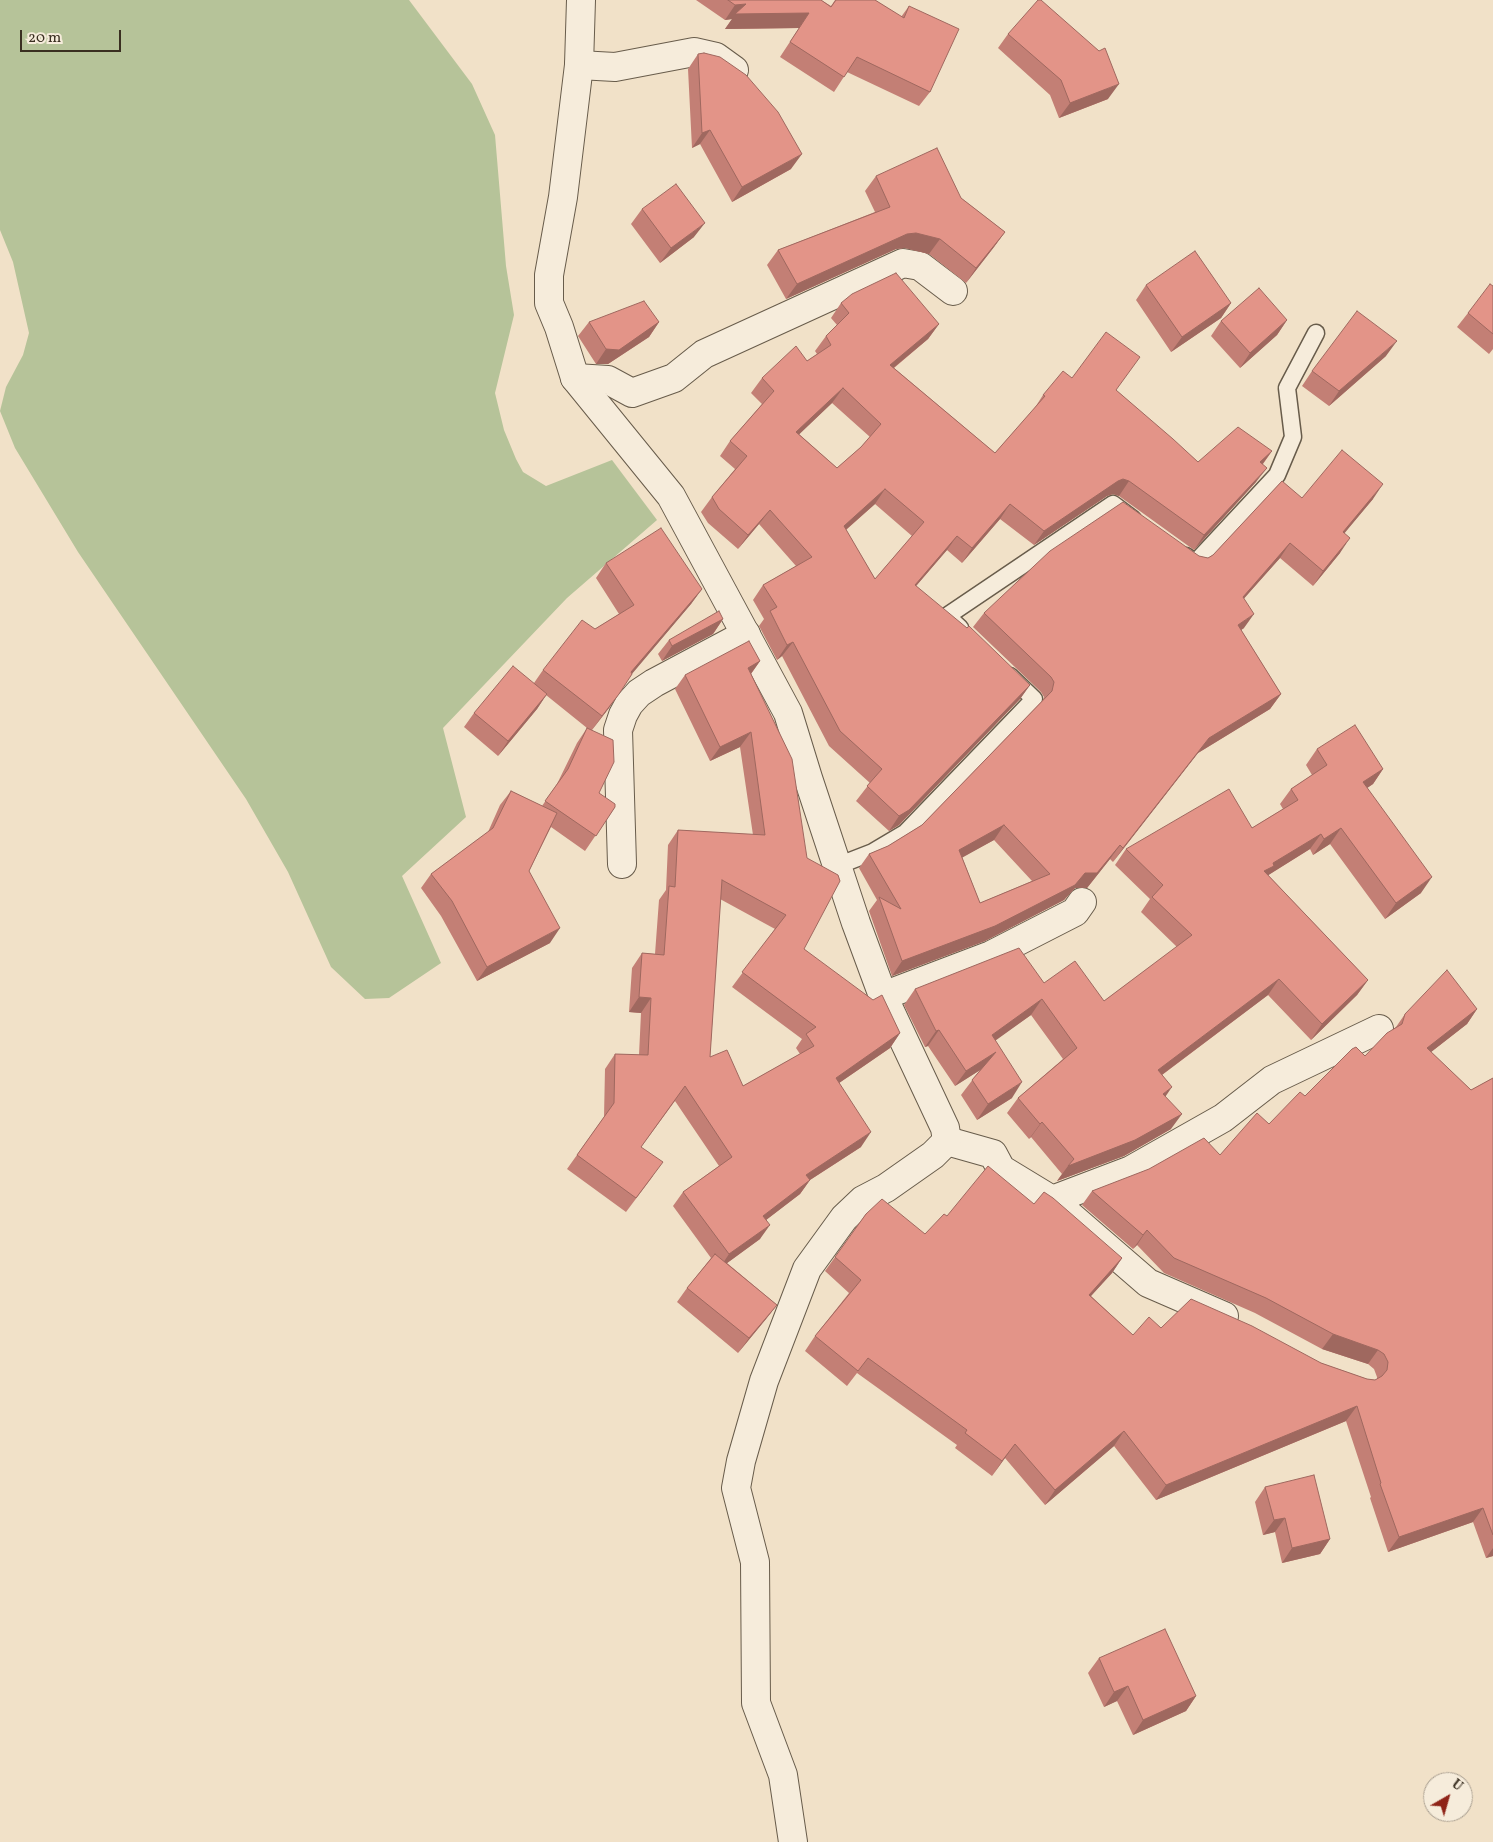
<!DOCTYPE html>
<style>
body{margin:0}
#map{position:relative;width:1493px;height:1842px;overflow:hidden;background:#f1e1c8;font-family:Vollkorn,serif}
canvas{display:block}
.north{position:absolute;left:1423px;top:1772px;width:50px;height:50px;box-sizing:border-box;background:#f6ecdb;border:1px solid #aba091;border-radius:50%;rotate:38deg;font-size:14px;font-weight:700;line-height:20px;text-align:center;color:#3a2f21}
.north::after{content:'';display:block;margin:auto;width:18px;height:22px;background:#8f2418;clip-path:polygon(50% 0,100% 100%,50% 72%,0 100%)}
.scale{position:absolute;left:20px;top:30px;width:101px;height:22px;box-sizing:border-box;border:2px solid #3a2f21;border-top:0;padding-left:6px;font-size:15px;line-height:18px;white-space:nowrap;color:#3a2f21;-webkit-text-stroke:4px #f6ecdb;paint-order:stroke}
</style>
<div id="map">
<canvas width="1493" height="1842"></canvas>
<div class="north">U</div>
<div class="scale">20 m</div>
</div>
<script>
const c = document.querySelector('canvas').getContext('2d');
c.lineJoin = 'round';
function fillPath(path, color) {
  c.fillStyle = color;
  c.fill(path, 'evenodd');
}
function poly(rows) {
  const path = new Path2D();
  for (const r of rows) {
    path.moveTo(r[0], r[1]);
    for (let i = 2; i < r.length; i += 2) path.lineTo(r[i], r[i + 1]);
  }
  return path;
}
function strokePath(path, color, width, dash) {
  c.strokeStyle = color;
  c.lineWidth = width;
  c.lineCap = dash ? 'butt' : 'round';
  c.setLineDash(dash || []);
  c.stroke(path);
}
const green = poly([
 [0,0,409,0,472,84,495,135,506,266,514,315,495,393,504,430,516,459,523,472,546,486,612,460,657,520,567,598,443,728,466,817,402,876,441,963,389,998,365,999,331,967,288,872,246,799,78,552,15,448,0,411,6,387,23,355,29,333,13,262,0,230]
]);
const service = poly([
 [1186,556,1195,563,1277,475,1293,437,1287,388,1316,333],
 [960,628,947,616,1113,504,1133,519],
 [837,866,873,852,905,833,1034,699,1010,676]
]);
const minor = poly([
 [579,65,615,67,694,52,716,57,734,70],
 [575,378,608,380,632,393,674,378,704,354,903,263,920,266,953,291],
 [622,864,618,730,623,715,629,704,639,693,654,683,746,634],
 [883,996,991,955,1075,912,1082,902],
 [947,1141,993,1154,1001,1169,1052,1200,1148,1283,1224,1316],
 [1052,1200,1131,1170,1223,1118,1272,1080,1379,1029]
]);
const tertiary = poly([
 [581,0,579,65,563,197,549,275,549,303,559,327,575,378,671,496,788,713,808,778,856,923,883,996,945,1128,947,1141,933,1155,886,1188,863,1200,844,1218,807,1269,764,1381,741,1461,736,1488,755,1562,756,1703,783,1775,793,1842]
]);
const wall = poly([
 [696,0,821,0,831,6,835,0,875,0,901,17,909,6,930,92,919,106,847,72,834,92,780,57,799,28,725,29,732,19,725,20],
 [1008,34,1099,51,1108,99,1059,118,1050,95,998,48],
 [698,54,791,169,732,202,700,144,692,148,688,69],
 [876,176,961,198,1005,232,994,247,966,283,929,254,905,248,896,249,786,299,767,265,778,250,875,212,865,191],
 [642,209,694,237,660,263,631,224],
 [1146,285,1231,303,1221,318,1171,352,1136,300],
 [1493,286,1493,349,1489,354,1457,327,1468,313],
 [841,303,939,324,928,339,894,368,995,453,1034,409,1043,395,1072,378,1116,390,1198,462,1272,451,1263,464,1256,482,1194,550,1119,496,1113,494,1107,496,1034,545,1000,519,962,563,947,550,916,586,1030,685,1020,699,899,825,889,831,856,801,870,783,829,746,782,656,777,660,759,626,764,619,753,600,763,585,796,566,759,524,738,549,708,523,701,512,712,497,735,469,720,456,730,441,762,404,751,393,762,378,807,361,817,354,815,351,826,336,837,325,831,318],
 [832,403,870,437,861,447,837,468,799,434],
 [875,504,912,536,875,579,846,530],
 [1287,320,1277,335,1240,368,1211,336,1221,321],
 [589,322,659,322,649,337,608,364,596,364,578,336],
 [1386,356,1329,406,1302,386,1312,371],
 [1302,498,1373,499,1344,533,1340,553,1313,586,1280,558,1244,598,1244,628,1241,630,1281,694,1270,709,1198,753,1113,862,1110,859,1087,888,1075,888,1064,900,985,941,892,976,869,911,877,900,859,868,869,854,888,846,922,825,1043,700,1044,697,1041,692,973,627,984,613,1199,556,1208,558],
 [994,840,1032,881,980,903,962,857],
 [606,563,702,589,691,604,632,673,609,708,592,730,599,793,615,807,585,851,551,827,529,871,550,943,477,981,441,916,421,888,431,874,488,832,500,805,511,791,542,806,557,784,577,743,587,728,546,695,537,709,498,756,464,727,474,713,534,683,543,670,595,629,619,614,596,578],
 [723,619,713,634,662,661,658,654,669,640],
 [760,661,751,674,804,949,900,1033,890,1048,839,1083,861,1147,810,1180,800,1194,766,1220,760,1239,727,1263,777,1305,766,1319,738,1353,677,1302,687,1288,711,1258,673,1206,683,1192,719,1166,675,1101,641,1147,653,1176,626,1212,567,1169,604,1117,605,1069,615,1054,639,1055,641,1013,629,1012,632,968,642,953,655,954,659,900,666,890,668,845,678,830,753,835,740,747,710,761,675,689,685,675],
 [720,899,775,929,732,987,802,1039,796,1048,800,1054,743,1086,710,1057],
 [1317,749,1383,769,1373,784,1367,788,1421,893,1385,919,1330,844,1313,855,1310,849,1268,875,1368,980,1357,995,1311,1040,1268,995,1162,1075,1171,1129,1124,1156,1057,1181,1062,1174,1031,1137,1029,1139,1007,1113,1018,1098,1063,1059,1031,1015,995,1040,1012,1098,977,1120,961,1095,980,1070,955,1086,928,1046,925,1047,904,1005,915,989,1044,983,1104,1001,1177,947,1141,912,1150,899,1115,865,1126,849,1252,828,1283,809,1280,804,1291,789,1312,775,1306,765],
 [1477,1009,1467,1024,1431,1052,1471,1090,1493,1078,1493,1556,1486,1558,1473,1522,1388,1552,1370,1498,1371,1497,1346,1421,1156,1500,1114,1446,1045,1505,1005,1458,992,1476,955,1448,957,1445,857,1373,847,1386,805,1351,815,1336,849,1293,825,1271,866,1214,925,1234,947,1216,1034,1204,1122,1258,1112,1273,1091,1296,1133,1335,1161,1328,1321,1363,1367,1379,1375,1380,1377,1379,1377,1377,1374,1369,1368,1364,1322,1349,1255,1313,1164,1273,1137,1245,1133,1249,1082,1205,1092,1191,1220,1155,1269,1124,1305,1096,1365,1056,1396,1027,1405,1014],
 [1265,1487,1330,1539,1320,1554,1282,1563,1275,1532,1263,1535,1255,1502],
 [1099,1658,1196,1696,1186,1711,1133,1735,1117,1701,1104,1707,1088,1673]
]);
const shadedWall = poly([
 [746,4,809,13,799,28,725,29,732,19,725,20,735,5],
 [1119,84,1108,99,1059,118,1070,103],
 [710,130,700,144,692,148,702,133],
 [802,154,791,169,732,202,742,187],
 [705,223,694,237,660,263,671,248],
 [1005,232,994,247,966,283,976,268],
 [916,233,940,239,929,254,905,248,896,249,786,299,797,284,907,234],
 [1231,303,1221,318,1171,352,1182,337],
 [1287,320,1277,335,1240,368,1250,353],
 [659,322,649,337,608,364,596,364,606,349],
 [939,324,928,339,880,379,890,365],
 [1397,341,1386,356,1329,406,1339,391],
 [843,388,832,403,786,447,796,432],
 [1272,451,1261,466,1260,462],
 [1267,468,1256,482,1194,550,1204,535],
 [1123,479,1129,481,1119,496,1113,494,1107,496,1034,545,1044,531,1118,481],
 [1383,484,1373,499,1333,547,1343,532],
 [885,489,875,504,833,541,844,526],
 [1010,504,1000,519,962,563,972,548],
 [770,510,759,524,738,549,748,535],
 [957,536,947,550,904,600,915,585],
 [1350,538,1340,553,1313,586,1323,571],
 [1290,543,1280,558,1233,611,1243,597],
 [702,589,691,604,621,687,631,672],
 [1254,614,1244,628,1228,639,1238,625],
 [723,619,713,634,662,661,672,646],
 [793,642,782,656,777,660,787,645],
 [760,661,750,675,748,668],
 [1030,685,1020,699,899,825,889,831,899,816],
 [547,694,537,709,498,756,508,741],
 [619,694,609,708,591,731,602,716],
 [1281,694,1270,709,1198,753,1113,862,1123,848,1209,738],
 [751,732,740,747,710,761,720,747],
 [1383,769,1373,784,1352,798,1363,782],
 [1004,825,994,840,949,865,959,850],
 [1341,828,1330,844,1313,855,1324,839],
 [1321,834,1310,849,1267,876,1264,871,1273,863],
 [1120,845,1110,859,1087,888,1075,888,1064,900,985,941,892,976,902,961,1085,873],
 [1432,877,1421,893,1385,919,1396,903],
 [560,928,550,943,477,981,487,967],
 [1279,979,1268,995,1147,1086,1158,1070],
 [1368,980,1357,995,1311,1040,1322,1024],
 [639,997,651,998,641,1013,629,1012],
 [1042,999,1031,1015,981,1051,992,1035],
 [1477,1009,1467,1024,1417,1063,1427,1048],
 [939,1030,928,1046,925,1047,936,1031],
 [900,1033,890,1048,826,1092,836,1078],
 [996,1052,985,1067,955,1086,966,1071],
 [1022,1082,1012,1098,977,1120,988,1104],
 [1172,1087,1161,1103,1163,1094],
 [1182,1114,1171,1129,1124,1156,1057,1181,1068,1166],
 [1042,1122,1031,1137,1029,1139,1040,1124],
 [871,1132,861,1147,796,1189,806,1175],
 [810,1180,800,1194,753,1230,763,1216],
 [770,1225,760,1239,719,1269,729,1254],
 [1147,1230,1137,1245,1133,1249,1143,1235],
 [1122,1258,1112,1273,1079,1309,1089,1295],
 [777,1305,766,1319,738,1353,749,1338],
 [1333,1334,1378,1350,1368,1364,1322,1349],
 [1357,1406,1346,1421,1156,1500,1166,1485],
 [1124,1431,1114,1446,1045,1505,1055,1490],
 [1015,1444,1005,1458,992,1476,1002,1461],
 [1483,1508,1473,1522,1388,1552,1399,1537],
 [1285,1518,1275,1532,1263,1535,1274,1520],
 [1330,1539,1320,1554,1282,1563,1292,1548],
 [1493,1548,1493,1556,1486,1558],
 [1128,1686,1117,1701,1104,1707,1114,1692],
 [1196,1696,1186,1711,1133,1735,1143,1720]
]);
const building = poly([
 [728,0,821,0,831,7,836,0,875,0,904,18,909,6,959,29,930,92,857,57,844,77,790,42,809,13,735,14,746,4,735,5,728,0],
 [1038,0,1041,0,1099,51,1105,48,1119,84,1070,103,1061,80,1008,34,1038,0],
 [704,53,720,57,746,75,778,112,802,154,742,187,710,130,702,133,698,54,704,53],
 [937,148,961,198,1005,232,976,268,940,239,916,233,907,234,797,284,778,250,890,207,876,176,937,148],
 [676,184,705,223,671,248,642,209,676,184],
 [1195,251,1231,303,1182,337,1146,285,1195,251],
 [896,273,939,324,890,365,995,453,1045,396,1043,395,1063,371,1072,378,1106,332,1140,357,1116,390,1173,439,1198,462,1238,427,1272,451,1260,462,1267,468,1204,535,1129,481,1123,479,1118,481,1044,531,1010,504,972,548,957,536,915,585,967,628,969,626,1030,685,909,810,899,816,867,786,882,769,840,731,793,642,787,645,770,611,777,607,763,585,812,557,770,510,748,535,719,509,712,497,747,456,730,441,774,391,762,378,796,346,807,361,831,345,826,336,849,313,841,303,852,294,896,273],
 [843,388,881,424,861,447,837,468,796,432,843,388],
 [885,489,924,522,875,579,844,526,885,489],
 [1490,284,1493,286,1493,334,1468,313,1490,284],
 [1259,288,1287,320,1250,353,1221,321,1259,288],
 [644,301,659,322,619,350,606,349,589,322,644,301],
 [1357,311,1397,341,1339,391,1312,371,1357,311],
 [1342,450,1383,484,1343,532,1350,538,1323,571,1290,543,1243,597,1254,614,1238,625,1281,694,1209,738,1123,848,1120,845,1097,873,1085,873,1075,885,995,926,902,961,879,897,901,909,869,854,888,846,922,825,1052,691,1054,682,1051,677,984,613,1050,551,1123,502,1199,556,1208,558,1213,555,1282,481,1302,498,1342,450],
 [1004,825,1050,874,980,903,959,850,1004,825],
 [661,528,702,589,631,672,632,674,619,694,602,716,543,670,582,620,595,629,634,605,606,563,661,528],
 [719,611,723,619,672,646,669,640,719,611],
 [749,641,760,661,748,668,792,759,807,858,838,875,840,881,804,949,873,1000,882,995,900,1033,836,1078,871,1132,806,1175,810,1180,763,1216,770,1225,729,1254,683,1192,732,1157,685,1086,641,1147,663,1162,636,1198,577,1155,614,1103,615,1054,648,1055,651,998,639,997,642,953,664,955,669,886,675,887,678,830,765,835,751,732,720,747,685,675,749,641],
 [722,880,786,915,742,972,816,1027,806,1034,814,1046,743,1086,727,1050,710,1057,722,880],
 [513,666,547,694,508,741,474,713,513,666],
 [1355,725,1383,769,1363,782,1432,877,1396,903,1341,828,1324,839,1321,834,1273,863,1274,866,1264,871,1368,980,1322,1024,1279,979,1158,1070,1172,1087,1163,1094,1182,1114,1135,1140,1068,1166,1074,1159,1042,1122,1040,1124,1018,1098,1077,1048,1042,999,992,1035,1022,1082,988,1104,972,1080,996,1052,966,1071,939,1030,936,1031,915,989,1019,948,1044,983,1075,961,1104,1001,1192,935,1152,897,1163,885,1126,849,1229,789,1252,828,1298,800,1291,789,1327,765,1317,749,1355,725],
 [587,728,613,740,614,762,599,793,615,804,615,807,596,836,545,801,568,769,587,728],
 [511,791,557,813,529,871,560,928,487,967,452,901,431,874,493,828,511,791],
 [1447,970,1477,1009,1427,1048,1471,1090,1493,1078,1493,1535,1483,1508,1399,1537,1380,1484,1381,1483,1357,1406,1166,1485,1124,1431,1055,1490,1015,1444,1002,1461,965,1433,967,1430,868,1358,858,1371,815,1336,861,1280,835,1257,866,1214,882,1199,925,1234,944,1214,947,1216,988,1166,1034,1204,1044,1192,1053,1198,1122,1258,1089,1295,1133,1335,1149,1317,1161,1328,1191,1299,1252,1326,1321,1363,1367,1379,1375,1380,1382,1376,1387,1370,1388,1362,1384,1354,1378,1350,1333,1334,1266,1298,1174,1258,1147,1230,1143,1235,1092,1191,1149,1169,1204,1138,1220,1155,1257,1113,1269,1124,1300,1092,1305,1096,1352,1049,1356,1047,1365,1056,1387,1033,1402,1024,1405,1014,1447,970],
 [715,1254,777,1305,749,1338,687,1288,715,1254],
 [1314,1475,1330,1539,1292,1548,1285,1518,1274,1520,1265,1487,1314,1475],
 [1165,1629,1196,1696,1143,1720,1128,1686,1114,1692,1099,1658,1165,1629]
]);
fillPath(green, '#b6c399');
strokePath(service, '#685c4b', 19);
strokePath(minor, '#685c4b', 30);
strokePath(tertiary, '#685c4b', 30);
strokePath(service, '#f6ecdb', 16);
strokePath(minor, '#f6ecdb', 28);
strokePath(tertiary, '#f6ecdb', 28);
fillPath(wall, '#c37f75');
fillPath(shadedWall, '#9f685f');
fillPath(building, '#e39488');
strokePath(building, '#9f685f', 1);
</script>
